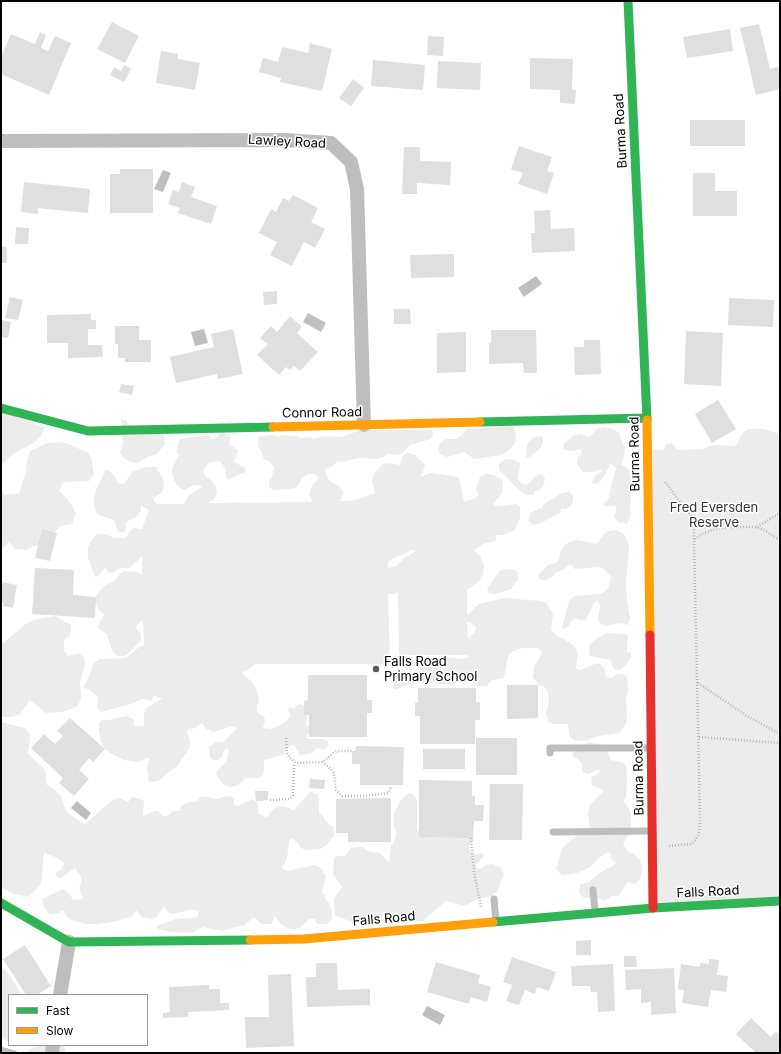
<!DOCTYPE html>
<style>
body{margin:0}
#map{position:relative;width:781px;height:1054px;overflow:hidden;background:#fff;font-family:Inter,sans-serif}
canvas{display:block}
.frame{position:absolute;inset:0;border:2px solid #000;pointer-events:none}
.legend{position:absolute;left:8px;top:994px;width:140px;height:52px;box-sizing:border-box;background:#fff;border:1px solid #999;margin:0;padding:5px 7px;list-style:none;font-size:12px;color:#000}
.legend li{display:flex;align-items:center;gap:8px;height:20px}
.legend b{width:20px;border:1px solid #999}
</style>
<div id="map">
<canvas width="781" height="1054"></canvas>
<div class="frame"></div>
<ul class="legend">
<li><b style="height:5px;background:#30b455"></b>Fast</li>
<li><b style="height:5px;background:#ff9f0a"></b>Slow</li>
</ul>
</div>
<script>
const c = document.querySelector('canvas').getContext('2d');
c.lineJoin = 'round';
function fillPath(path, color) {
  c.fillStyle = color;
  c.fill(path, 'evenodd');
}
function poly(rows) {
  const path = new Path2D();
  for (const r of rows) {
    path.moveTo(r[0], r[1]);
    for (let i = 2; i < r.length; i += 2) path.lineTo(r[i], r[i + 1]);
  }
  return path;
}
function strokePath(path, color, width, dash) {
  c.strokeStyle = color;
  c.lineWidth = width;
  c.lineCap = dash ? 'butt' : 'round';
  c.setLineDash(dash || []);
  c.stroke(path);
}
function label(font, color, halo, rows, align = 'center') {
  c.font = font + ' Inter,sans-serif';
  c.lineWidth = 3;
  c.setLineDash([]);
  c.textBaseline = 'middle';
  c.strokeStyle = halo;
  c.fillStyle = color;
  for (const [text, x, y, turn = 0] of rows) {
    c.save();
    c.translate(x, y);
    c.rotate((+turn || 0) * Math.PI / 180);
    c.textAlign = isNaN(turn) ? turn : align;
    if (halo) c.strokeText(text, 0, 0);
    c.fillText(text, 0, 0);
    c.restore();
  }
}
const green = poly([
 [1,411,45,428,40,437,32,444,13,454,1,466],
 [121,420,126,420,129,425,163,434,165,439,165,444,156,455,149,456,138,463,131,462,122,457,120,451,123,444],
 [514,426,516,437,514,445,508,451,501,455,474,459,464,452,447,457,440,454,438,448,441,442,446,439,456,439,461,436,464,433,466,429],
 [603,427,613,429,619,433,625,449,624,457,621,464,629,470,631,478,630,483,631,498,630,517,627,524,618,522,614,517,616,511,616,506,604,506,604,503,609,498,611,487,616,468,613,465,610,464,604,477,597,484,592,483,593,478,597,474,601,472,602,469,593,472,583,472,577,464,577,458,582,453,581,450,579,449,571,451,563,449,564,443,574,435,580,434,589,437,597,429],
 [749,429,764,429,777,433,780,432,780,901,653,908,647,450,663,450,666,444,672,443,678,450,704,449,707,447,716,445,733,446,737,444,742,433],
 [360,430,432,430,433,435,431,439,410,445,403,453,397,455,387,454,383,457,378,459,359,458,342,462,337,461,333,466,327,468,325,470,327,477,330,481,339,486,343,491,342,498,340,501,352,501,375,493,372,480,374,474,382,465,386,463,400,465,402,457,407,452,415,455,425,465,421,477,431,473,459,477,464,502,476,498,478,495,476,489,480,477,486,474,494,475,503,481,502,493,494,503,495,506,500,506,517,504,520,507,520,518,515,530,503,535,496,535,496,541,483,544,474,550,480,556,484,565,483,574,479,581,471,588,467,589,467,615,479,604,504,598,541,601,547,604,553,614,551,629,555,635,569,642,575,647,578,654,576,668,580,670,595,664,600,664,604,668,606,676,611,678,618,674,623,674,627,677,628,688,626,700,627,721,624,727,619,733,599,736,588,740,577,741,572,739,569,735,568,724,554,724,548,721,546,712,549,703,548,693,546,689,543,686,538,685,533,677,534,667,542,653,541,650,536,648,522,648,516,650,512,652,509,655,507,660,504,678,493,680,489,682,487,687,474,685,465,678,461,678,456,683,451,685,415,682,397,689,393,689,393,685,398,677,403,674,418,673,427,664,439,662,450,658,462,659,468,657,467,655,399,655,398,591,396,594,388,594,390,664,255,664,246,671,242,672,243,674,251,681,256,689,259,698,257,707,257,712,264,717,265,720,263,726,264,728,270,729,279,726,288,720,290,715,288,709,290,707,294,709,297,705,302,704,304,706,304,712,307,714,307,717,306,725,311,727,311,731,307,735,308,739,320,739,328,741,328,746,325,750,317,748,312,753,300,755,294,745,291,745,283,755,264,760,264,771,262,776,257,778,245,778,238,785,232,787,226,786,221,782,216,774,217,771,226,762,229,752,228,749,225,748,222,757,218,760,213,760,210,758,209,747,216,742,223,742,237,728,232,726,213,732,205,728,202,723,195,728,188,729,187,733,189,737,190,743,189,749,177,766,158,781,149,782,147,769,148,764,150,759,148,758,137,762,124,760,110,753,105,749,102,745,99,731,99,723,101,720,109,720,126,716,134,719,134,727,144,726,144,716,145,710,149,706,160,700,162,698,154,696,151,701,142,699,134,703,101,712,97,708,98,697,91,691,83,687,87,681,94,663,100,659,126,658,138,648,144,645,143,620,135,627,141,634,141,640,129,653,124,656,117,656,112,651,107,634,99,629,98,626,104,614,99,610,95,601,97,594,106,585,113,582,120,574,125,571,138,572,142,574,142,556,130,568,121,568,112,573,108,572,106,567,98,576,95,577,88,558,88,547,94,537,98,534,105,534,114,538,126,538,130,531,134,528,142,529,149,510,141,506,141,510,138,515,135,518,126,522,125,531,122,532,118,532,114,520,97,514,94,504,94,497,96,490,105,471,107,470,113,474,119,484,124,484,132,472,146,467,156,467,163,479,164,485,163,490,160,494,153,498,156,504,184,504,189,495,202,487,199,485,195,485,184,490,180,488,174,481,172,471,174,464,179,455,177,452,178,443,180,439,209,435,212,439,216,438,222,431,230,436,230,444,233,447,238,450,234,462,245,468,245,472,228,480,226,477,225,468,221,462,217,461,208,463,203,470,204,475,213,482,216,487,217,493,214,500,207,503,313,502,309,495,312,485,319,478,315,474,309,474,303,477,296,488,290,489,273,490,269,486,269,481,272,477,274,467,269,461,264,459,261,450,258,446,258,437,275,435,278,437,281,435,298,436,299,438,309,437,314,439,323,436,342,437],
 [414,549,415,552,404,558,397,566,388,568,388,561],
 [467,622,473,624,476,627,475,632,468,638],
 [537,436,543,437,543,443,541,447,530,457,526,457,527,444,531,439],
 [57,442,65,443,89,453,92,462,94,474,89,481,64,482,59,490,71,504,76,514,72,524,60,526,43,545,33,546,26,550,15,549,9,542,1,550,1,492,4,495,19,493,26,472,27,461,30,451,47,443],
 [506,459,512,459,520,463,518,480,522,484,527,485,535,476,542,474,545,479,543,486,539,490,535,491,534,495,527,495,520,491,499,470,499,464],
 [569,492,573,496,573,502,570,506,566,509,561,509,560,513,541,523,533,525,528,521,530,514,533,511,542,508,544,504,562,493],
 [616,530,623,533,627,539,629,548,626,583,627,601,630,618,628,625,619,623,606,626,600,624,598,619,600,606,597,600,594,603,586,620,579,620,575,618,571,621,569,626,564,629,562,627,566,613,569,601,574,596,600,594,606,591,609,586,611,577,604,569,598,567,575,569,570,564,563,570,556,572,552,577,547,580,541,580,538,576,541,572,548,565,558,562,560,553,564,546,569,542,577,540,597,544,604,534,608,531],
 [508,569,515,570,517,572,518,579,511,589,495,594,489,593,487,589,500,570],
 [55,616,71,625,71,634,64,640,64,651,68,656,78,653,84,657,85,664,80,681,81,698,78,706,62,712,46,713,30,700,20,714,12,717,1,717,1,651,3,643,27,623,37,619],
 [606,633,624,634,628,636,627,648,627,652,631,653,631,658,622,669,617,670,613,668,611,660,590,656,589,646,593,641],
 [1,722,25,728,29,733,30,739,28,753,45,770,47,785,56,791,61,796,66,812,85,824,110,802,115,799,120,798,128,802,131,798,134,797,144,801,143,816,154,811,158,811,163,816,167,816,173,811,180,811,181,807,186,803,198,801,200,797,203,796,217,799,227,796,233,797,234,799,234,805,238,806,252,799,257,802,259,814,265,817,268,816,273,809,278,806,286,807,294,810,309,793,312,792,317,795,319,799,319,813,323,816,325,821,333,827,334,835,327,845,320,849,310,850,305,850,300,847,296,841,292,839,289,840,287,859,282,868,287,871,315,865,321,868,326,876,322,892,329,904,332,911,332,919,327,924,317,924,314,919,309,919,301,927,295,929,287,928,281,924,275,916,271,924,261,924,254,917,244,925,221,931,203,927,193,932,171,932,161,930,158,929,157,926,175,919,195,918,198,916,199,912,195,910,189,910,173,914,168,912,164,906,157,917,152,919,142,917,136,910,135,913,132,916,117,921,99,924,86,924,71,920,66,916,63,910,59,913,50,914,45,909,42,899,63,889,69,893,73,900,83,899,79,888,81,884,81,877,75,868,61,878,57,877,55,873,61,870,65,863,55,857,44,853,41,884,28,897,14,894,1,887],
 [587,743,594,743,607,752,611,760,622,762,626,766,627,779,626,797,623,801,629,809,631,815,631,828,623,845,628,852,634,854,640,860,642,866,642,873,638,882,634,884,628,882,618,896,612,896,608,899,603,900,601,898,584,898,580,894,579,890,581,884,589,882,599,873,614,865,616,862,611,859,610,853,606,853,601,856,590,867,577,873,562,875,556,869,562,848,572,839,590,828,588,814,590,805,603,792,602,789,593,786,591,782,592,777,597,775,601,771,598,769,588,774,582,772,582,764,578,759,573,757,573,752],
 [409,793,414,795,417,802,417,830,427,834,471,833,475,840,469,845,470,852,475,854,482,853,484,856,476,865,478,870,486,865,492,864,500,867,504,874,497,892,491,896,476,900,465,906,446,901,423,921,399,922,387,915,368,920,350,921,336,916,334,910,334,898,342,887,333,874,334,860,336,856,345,856,351,848,357,847,362,847,370,852,380,853,389,863,391,846,394,842,396,834,393,820,394,814,400,801],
 [1,965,12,978,22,995,9,995,9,1042,1,1038],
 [37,1045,63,1045,67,1053,25,1053,31,1049,37,1047]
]);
const water = poly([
 [163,170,171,173,163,192,154,189],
 [536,276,542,284,524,297,518,288],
 [308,313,326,323,321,332,303,322],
 [204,329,208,343,195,346,191,332],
 [77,801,91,813,86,820,71,808],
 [427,1006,445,1015,440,1025,422,1015]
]);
const stream = poly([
 [1,1049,15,1053]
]);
const building = poly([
 [112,22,139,36,125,63,97,49],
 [759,24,770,69,780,66,780,89,756,95,740,28],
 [730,29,733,51,687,58,683,37],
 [40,32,46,35,41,48,48,51,55,36,71,43,49,95,1,74,1,57,11,34,35,44],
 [428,36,444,37,443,56,427,55],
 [310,43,332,49,322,91,280,82,281,78,259,72,263,58,278,62,282,47,308,53],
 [161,51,178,54,178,59,200,63,195,90,156,83],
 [530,58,573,59,572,90,576,90,575,104,560,103,560,90,530,89],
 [373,60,425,65,423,90,371,86],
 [438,61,481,63,480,90,437,88],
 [124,65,131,69,124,82,110,75,114,67,121,71],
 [353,79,364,88,351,106,339,98],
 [690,120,745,120,745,146,690,146],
 [519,146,552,157,547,171,554,173,547,194,518,184,523,173,511,169],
 [404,147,420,147,420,161,451,162,450,185,417,183,417,194,402,194],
 [120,169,153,169,153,213,110,213,110,174,120,174],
 [693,173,715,173,715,191,737,191,737,216,693,216],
 [24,182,90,189,88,213,38,208,38,214,21,212],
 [182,182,195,187,191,197,217,206,211,224,178,213,180,208,168,204,173,190,179,192],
 [293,195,318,208,311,222,325,229,315,248,304,242,292,266,270,255,277,242,259,233,271,209,276,212,283,198,289,201],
 [550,210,551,229,574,228,575,251,532,253,531,233,535,233,534,211],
 [16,227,29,228,28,244,15,244],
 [1,246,7,247,7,263,1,263],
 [454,254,454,277,411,278,410,255],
 [277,291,277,304,264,305,263,292],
 [10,297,23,300,18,320,5,318],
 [729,298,774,300,773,327,728,325],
 [394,309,410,309,411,324,394,324],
 [91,314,91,320,96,320,96,329,88,329,88,345,102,345,103,357,68,358,68,343,47,343,47,315],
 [290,316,302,327,297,333,318,352,300,371,294,366,290,370,286,367,279,375,257,355,268,344,260,338,271,326,277,332],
 [1,320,11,322,8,338,1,337],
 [115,326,139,326,139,340,151,340,151,362,125,362,125,358,118,358,118,344,115,344],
 [233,329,243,374,218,379,217,374,176,383,170,357,214,347,211,334],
 [491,330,536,330,537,373,524,373,523,363,489,364,489,343,491,343],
 [686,331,723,333,721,386,684,384],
 [466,332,466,372,437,373,437,333],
 [584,340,600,340,601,374,575,375,574,347,584,347],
 [121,384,134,386,132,395,119,392],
 [718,400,736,429,712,443,695,414],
 [42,529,57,533,50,561,35,558],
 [35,568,74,570,73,595,96,597,95,618,32,614],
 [1,582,17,585,13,608,3,606,3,602,1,602],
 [308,675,367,675,367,700,372,700,372,713,367,713,367,737,309,737,309,715,304,715,304,701,308,700],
 [507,685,538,685,538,718,507,719],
 [418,688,476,688,476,702,480,702,480,720,475,720,475,744,420,744,420,716,415,716,415,703,418,703],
 [70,718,105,749,93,762,89,758,79,770,89,779,74,796,59,783,63,778,31,748,44,734,55,744,63,736,57,731],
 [476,738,517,738,517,775,476,775],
 [356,746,404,747,403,785,360,785,360,764,352,764,352,751,355,751],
 [423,749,465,749,465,769,423,769],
 [310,779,325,780,324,789,309,788],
 [419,780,472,781,472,796,475,796,475,805,484,805,483,821,474,821,473,838,419,837],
 [490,784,523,784,522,840,489,840],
 [255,791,268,791,268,800,256,801],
 [391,798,391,842,348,842,348,833,336,833,336,799],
 [591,940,591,955,576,955,576,941],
 [25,945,51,986,37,995,26,995,3,959],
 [624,956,636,956,637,967,624,967],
 [512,957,556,972,549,991,537,987,535,994,525,990,519,1005,506,1001,512,985,503,982],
 [709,959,719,960,717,975,728,976,726,992,711,990,708,1007,682,1003,684,990,678,989,681,964,700,967,700,963,709,964],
 [436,962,480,975,478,983,491,987,487,1002,471,997,469,1004,427,992],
 [316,963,337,963,338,990,370,989,370,1005,307,1007,306,977,316,977],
 [613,964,615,1011,598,1012,597,992,591,992,590,986,572,986,571,966],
 [674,968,676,1013,651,1015,651,1002,641,1003,641,989,626,990,625,970],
 [291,974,294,1046,246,1048,245,1017,269,1017,268,975],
 [209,985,209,989,220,989,220,1003,229,1003,229,1010,188,1012,188,1017,163,1018,163,1013,170,1012,169,987],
 [751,1018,771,1037,776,1031,780,1035,780,1053,756,1053,736,1034]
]);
const path = poly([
 [665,482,694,520,694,540,702,534,718,528,743,527,756,527,764,530,780,540],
 [757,527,780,513],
 [698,683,747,716,780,734],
 [699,737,780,743],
 [286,738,287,753,290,758,296,763,323,762,333,753,337,751,352,751],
 [322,762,331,769,334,773,336,790,342,796,364,796,388,793,391,787],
 [270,800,289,799,293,796,294,763],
 [471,838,474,872,481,907],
 [669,846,690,844,694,842,699,834,700,820,694,540]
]);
const lane = poly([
 [550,753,550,748,649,748],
 [553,832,650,831],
 [593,890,595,911],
 [494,899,496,922]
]);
const street = poly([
 [1,141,284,140,331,143,351,162,357,189,364,425],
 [60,995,69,942],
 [52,1053,53,1045]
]);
const fast = poly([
 [628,1,647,420],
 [1,408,88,431,273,427],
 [480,422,647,418],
 [1,903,69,942,250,940],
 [493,922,653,908,780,901]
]);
const slow = poly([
 [647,420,650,635],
 [273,427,480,422],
 [250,940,304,939,493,922]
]);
const jam = poly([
 [650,635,653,908]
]);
const markers = [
 [376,669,4,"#595959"]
];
const streetNames = [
 ["Burma Road",621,131,-93],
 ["Lawley Road",287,142,3],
 ["Connor Road",322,413,-1],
 ["Burma Road",635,454,-91],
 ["Burma Road",639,778,-91],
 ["Falls Road",708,892,-3],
 ["Falls Road",384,919,-5]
];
const parkNames = [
 ["Fred Eversden",714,508],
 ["Reserve",714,523]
];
const poiNames = [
 ["Falls Road",384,662],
 ["Primary School",384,677]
];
fillPath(green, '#ececec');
fillPath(water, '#bfbfbf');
strokePath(stream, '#bfbfbf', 4.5);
fillPath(building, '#dfdfdf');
strokePath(path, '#b9b9b9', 2.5, [1, 2]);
strokePath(lane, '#bebebe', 7);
strokePath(street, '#bebebe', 14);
strokePath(fast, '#30b455', 9);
strokePath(slow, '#ff9f0a', 9);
strokePath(jam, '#e5322d', 9);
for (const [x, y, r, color] of markers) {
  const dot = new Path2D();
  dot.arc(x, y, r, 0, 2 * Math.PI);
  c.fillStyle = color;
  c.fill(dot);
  strokePath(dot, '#fff', 1.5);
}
label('13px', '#000', '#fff', streetNames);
label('13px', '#333', '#fff', parkNames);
label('13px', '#000', '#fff', poiNames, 'left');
</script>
